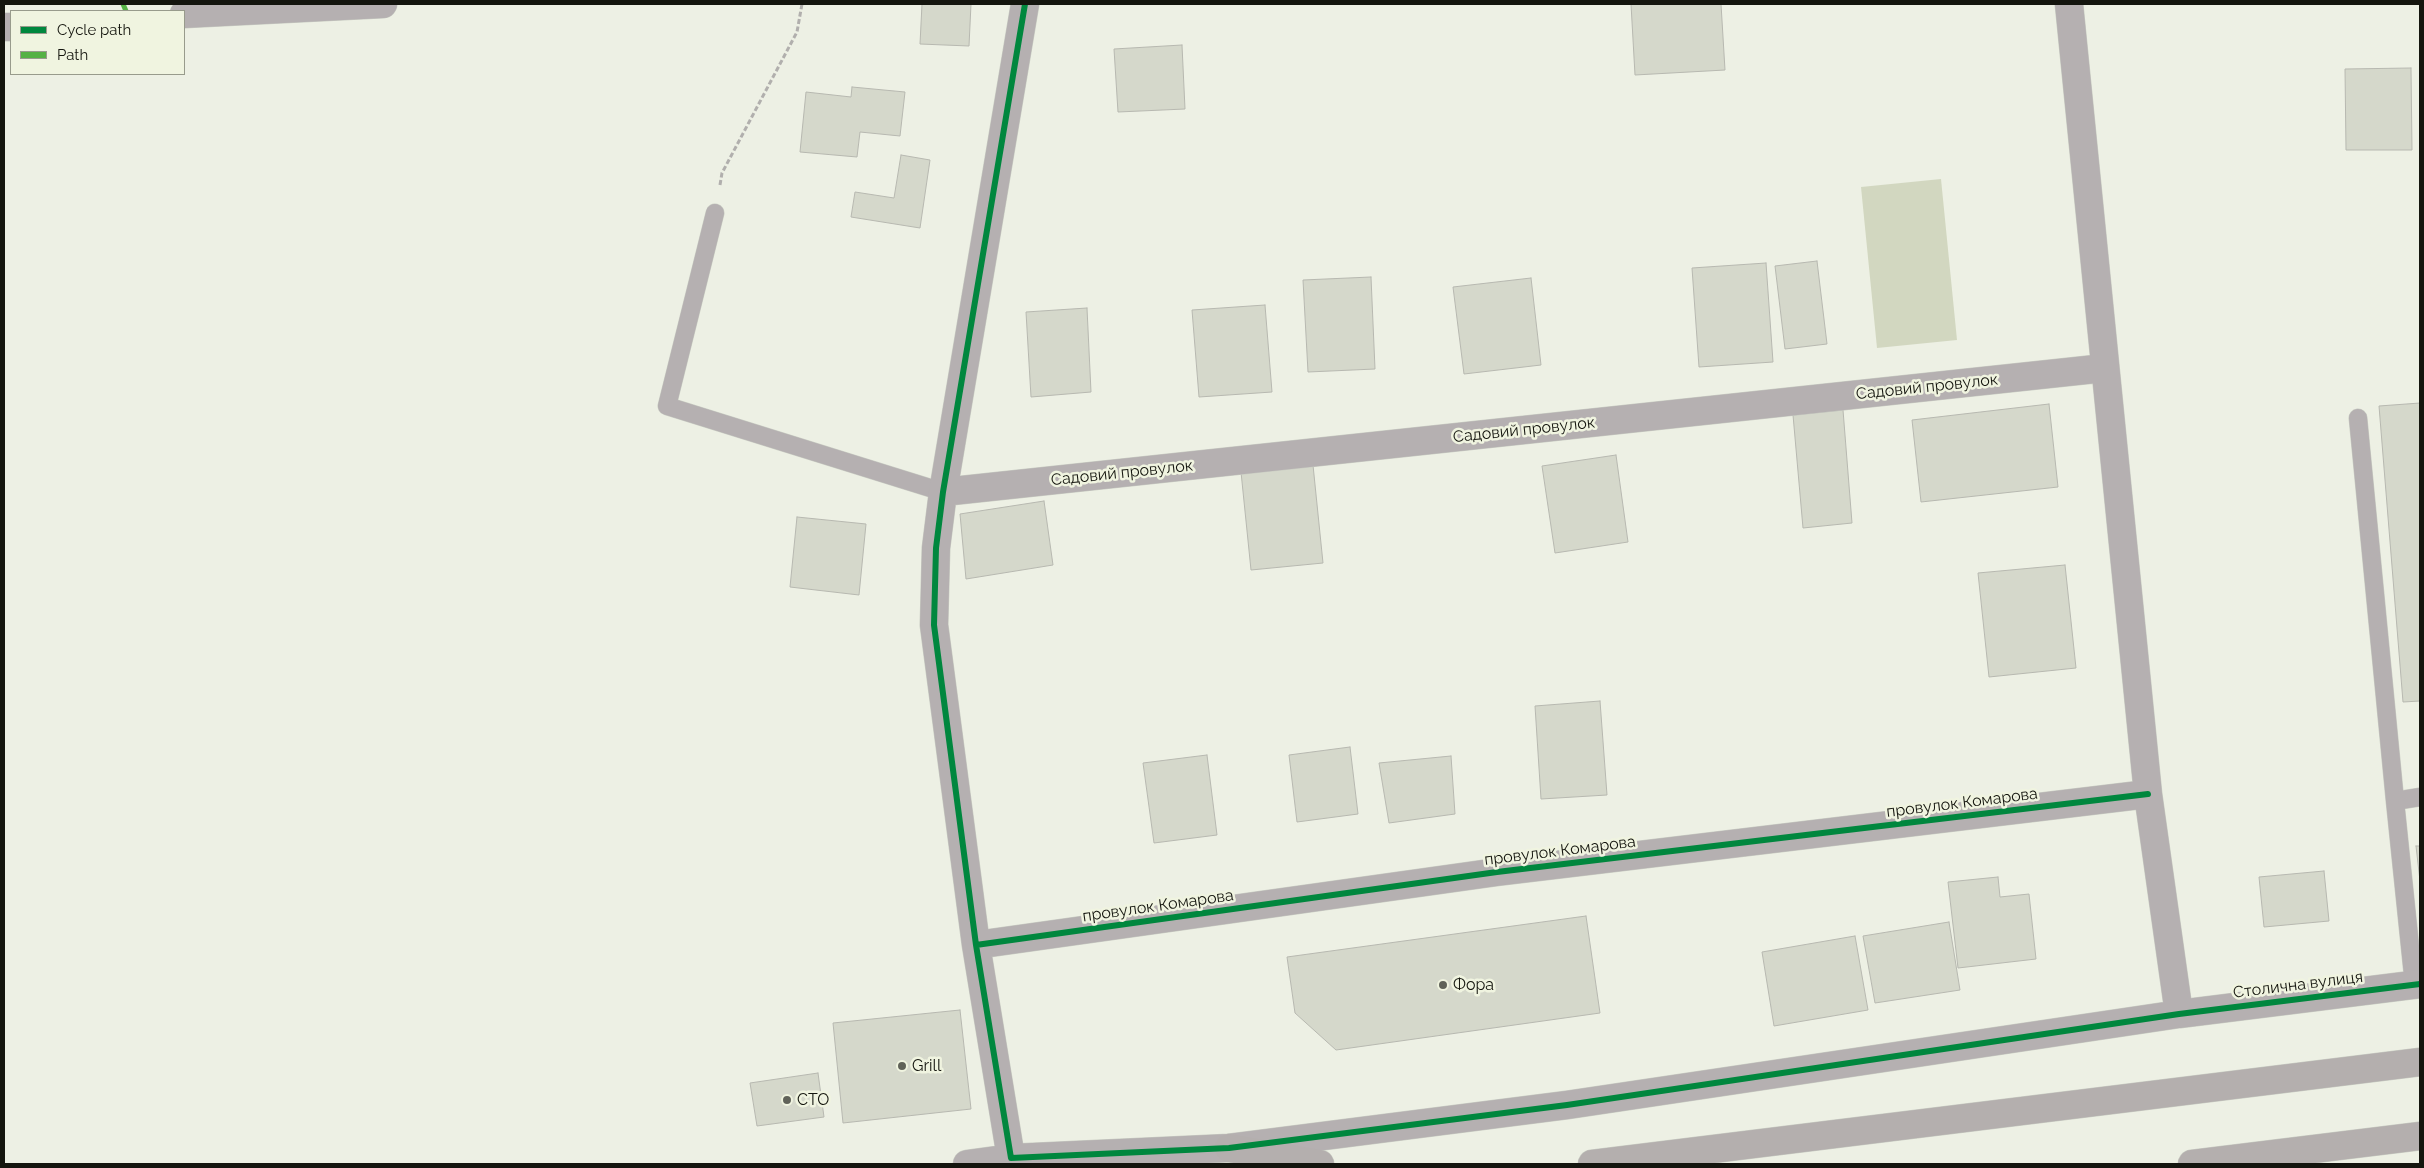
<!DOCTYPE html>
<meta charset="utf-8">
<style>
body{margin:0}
#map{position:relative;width:2424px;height:1168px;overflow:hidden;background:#edf0e4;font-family:Raleway,sans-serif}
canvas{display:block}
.frame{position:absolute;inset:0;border:5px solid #14150e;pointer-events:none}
.legend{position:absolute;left:10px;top:10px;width:175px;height:65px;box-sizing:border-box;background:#f0f4e0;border:1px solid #989b8c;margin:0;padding:6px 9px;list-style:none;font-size:15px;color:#14150e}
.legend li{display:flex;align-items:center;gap:10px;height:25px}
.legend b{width:25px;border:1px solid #989b8c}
</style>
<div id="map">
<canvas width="2424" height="1168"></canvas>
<div class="frame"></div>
<ul class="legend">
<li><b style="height:6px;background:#00873e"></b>Cycle path</li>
<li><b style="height:6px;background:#55b144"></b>Path</li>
</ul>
</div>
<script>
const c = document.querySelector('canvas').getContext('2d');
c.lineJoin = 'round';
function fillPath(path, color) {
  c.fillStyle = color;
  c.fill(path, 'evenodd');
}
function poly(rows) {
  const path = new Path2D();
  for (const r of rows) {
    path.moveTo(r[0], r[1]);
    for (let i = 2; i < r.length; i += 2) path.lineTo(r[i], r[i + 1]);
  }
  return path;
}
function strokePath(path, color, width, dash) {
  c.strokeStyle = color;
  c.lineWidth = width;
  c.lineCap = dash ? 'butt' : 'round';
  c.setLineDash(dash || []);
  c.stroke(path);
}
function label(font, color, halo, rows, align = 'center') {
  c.font = font + ' Raleway,sans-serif';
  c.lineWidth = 5;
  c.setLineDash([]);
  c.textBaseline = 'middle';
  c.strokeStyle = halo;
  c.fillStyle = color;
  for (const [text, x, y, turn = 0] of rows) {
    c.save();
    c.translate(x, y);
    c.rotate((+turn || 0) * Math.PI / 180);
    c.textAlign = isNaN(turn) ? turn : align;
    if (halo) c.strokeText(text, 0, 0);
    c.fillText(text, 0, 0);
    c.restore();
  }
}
const green = poly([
 [1941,179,1957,340,1877,348,1861,187]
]);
const building = poly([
 [922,4,971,4,969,46,920,44,922,4],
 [1631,4,1721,4,1725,70,1635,75,1631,4],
 [1182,45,1185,109,1118,112,1114,49,1182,45],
 [2411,68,2412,150,2346,150,2345,69,2411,68],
 [852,87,905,92,900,136,860,132,857,157,800,152,806,92,851,97,852,87],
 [901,155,930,160,920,228,851,217,855,192,894,198,901,155],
 [1817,261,1827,344,1785,349,1775,266,1817,261],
 [1766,263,1773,362,1699,367,1692,268,1766,263],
 [1371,277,1375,369,1308,372,1303,280,1371,277],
 [1531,278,1541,365,1464,374,1453,287,1531,278],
 [1265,305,1272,392,1199,397,1192,310,1265,305],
 [1087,308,1091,392,1031,397,1026,312,1087,308],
 [2420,403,2420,701,2403,702,2379,406,2420,403],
 [2049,404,2058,487,1921,502,1912,420,2049,404],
 [1843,410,1852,523,1803,528,1793,415,1843,410],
 [1616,455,1628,542,1555,553,1542,466,1616,455],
 [1313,465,1323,563,1251,570,1241,472,1313,465],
 [1044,501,1053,565,966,579,960,514,1044,501],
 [797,517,866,524,859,595,790,587,797,517],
 [2065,565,2076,668,1989,677,1978,573,2065,565],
 [1600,701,1607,795,1541,799,1535,706,1600,701],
 [1350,747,1358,814,1297,822,1289,755,1350,747],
 [1207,755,1217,835,1154,843,1143,763,1207,755],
 [1451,756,1455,814,1389,823,1379,763,1451,756],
 [2416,846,2420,846,2420,881,2416,846],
 [2324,871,2329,921,2264,927,2259,877,2324,871],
 [1998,877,2000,897,2029,894,2036,959,1958,968,1948,882,1998,877],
 [1586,916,1600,1013,1336,1050,1295,1013,1287,957,1586,916],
 [1949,922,1960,990,1875,1003,1863,936,1949,922],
 [1855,936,1868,1010,1774,1026,1762,952,1855,936],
 [960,1010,971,1109,843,1123,833,1023,960,1010],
 [818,1073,824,1117,757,1126,750,1083,818,1073]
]);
const path = poly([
 [720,185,722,173,797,32,802,4]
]);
const service = poly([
 [715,213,667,406,943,492],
 [2358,418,2395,801],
 [2414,985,2395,801,2420,797]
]);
const minor = poly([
 [1025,4,943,492,936,548,934,625,976,945,1011,1158,1229,1148,1567,1105,2179,1014,2420,984],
 [2069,4,2148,794,2179,1014],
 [184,14,383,4],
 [4,27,11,27],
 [943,492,2105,368],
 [976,945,1497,872,2148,794],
 [967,1164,1011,1158]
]);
const trunk = poly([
 [1229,1148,1320,1164],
 [1592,1164,2420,1062],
 [2192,1164,2420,1136]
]);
const quiet = poly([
 [123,4,126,11]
]);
const cycleway = poly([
 [1025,4,943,492,936,548,934,625,976,945,1011,1158,1229,1148,1567,1105,2179,1014,2420,984],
 [976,945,1497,872,2148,794]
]);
const markers = [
 [1443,985,5,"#606259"],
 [902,1066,5,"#606259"],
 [787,1100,5,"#606259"]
];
const streetNames = [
 ["Садовий провулок",1927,387,-6],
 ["Садовий провулок",1524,430,-6],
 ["Садовий провулок",1122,473,-6],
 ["провулок Комарова",1962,803,-7],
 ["провулок Комарова",1560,851,-7],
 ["провулок Комарова",1158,906,-8],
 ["Столична вулиця",2298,985,-7]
];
const poiNames = [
 ["Фора",1453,985],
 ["Grill",912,1066],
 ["СТО",797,1100]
];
fillPath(green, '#d2d7c0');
fillPath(building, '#d5d8cb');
strokePath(building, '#b7b8b0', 1);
strokePath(service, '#c9ccc3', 19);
strokePath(minor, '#c9ccc3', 29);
strokePath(trunk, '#c9ccc3', 29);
strokePath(path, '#b1afad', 3, [5, 2.5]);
strokePath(service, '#b5b0b1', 18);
strokePath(minor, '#b5b0b1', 28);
strokePath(trunk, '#b4afae', 28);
strokePath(quiet, '#55b144', 5, [10, 5]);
strokePath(cycleway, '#00873e', 6);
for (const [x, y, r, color] of markers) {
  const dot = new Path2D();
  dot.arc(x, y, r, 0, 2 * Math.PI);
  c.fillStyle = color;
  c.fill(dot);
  strokePath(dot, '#f0f4e0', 2);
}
label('16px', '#14150e', '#f0f4e0', streetNames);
label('16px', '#14150e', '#f0f4e0', poiNames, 'left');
</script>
